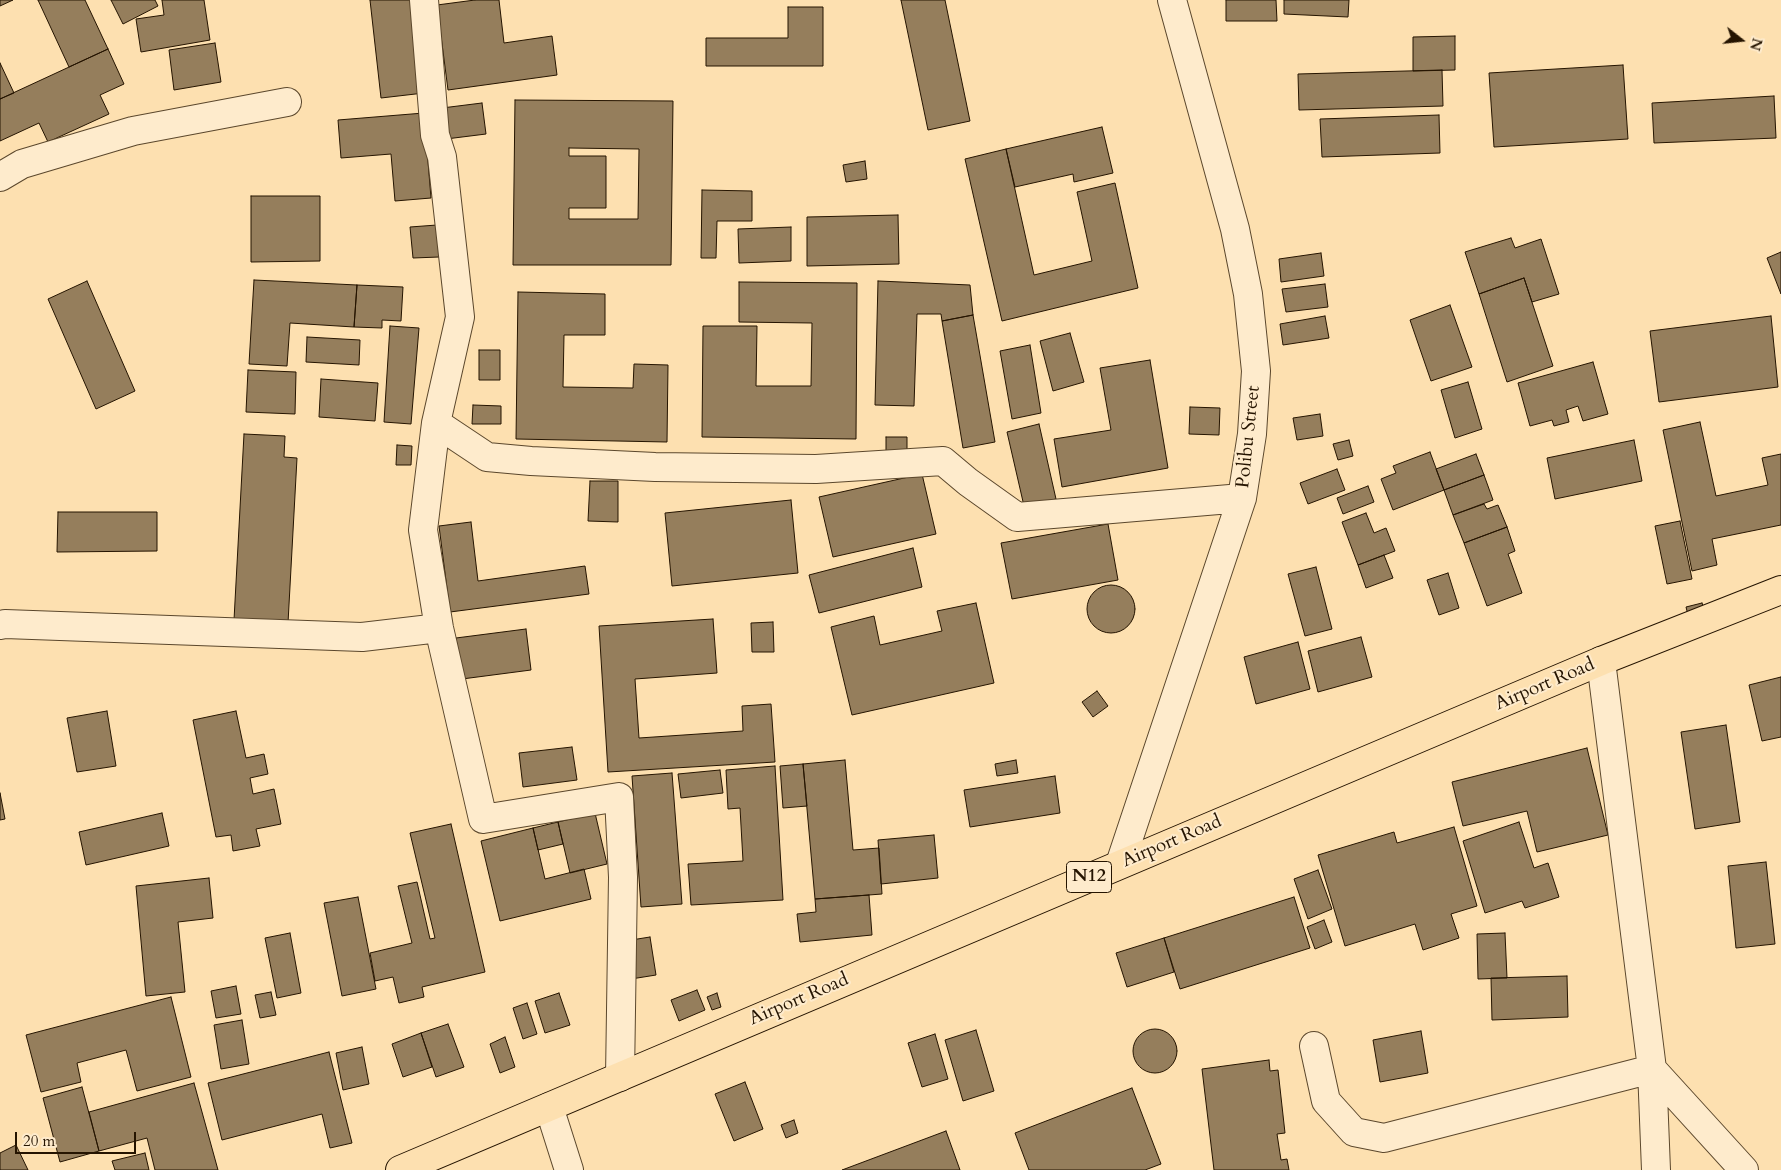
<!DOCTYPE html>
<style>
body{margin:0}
#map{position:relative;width:1781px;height:1170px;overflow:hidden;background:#fde0b0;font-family:Cardo,serif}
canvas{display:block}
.north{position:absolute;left:1716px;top:15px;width:50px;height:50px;-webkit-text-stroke:4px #feebcc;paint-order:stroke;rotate:106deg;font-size:14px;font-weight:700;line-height:20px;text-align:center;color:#251400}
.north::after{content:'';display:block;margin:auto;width:18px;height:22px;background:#251400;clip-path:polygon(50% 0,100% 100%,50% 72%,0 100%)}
.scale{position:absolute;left:15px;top:1132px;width:121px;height:22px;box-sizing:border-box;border:2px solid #251400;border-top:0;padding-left:6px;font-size:15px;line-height:18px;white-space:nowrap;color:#251400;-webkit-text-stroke:4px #feebcc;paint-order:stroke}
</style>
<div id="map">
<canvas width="1781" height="1170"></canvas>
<div class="north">N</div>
<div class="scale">20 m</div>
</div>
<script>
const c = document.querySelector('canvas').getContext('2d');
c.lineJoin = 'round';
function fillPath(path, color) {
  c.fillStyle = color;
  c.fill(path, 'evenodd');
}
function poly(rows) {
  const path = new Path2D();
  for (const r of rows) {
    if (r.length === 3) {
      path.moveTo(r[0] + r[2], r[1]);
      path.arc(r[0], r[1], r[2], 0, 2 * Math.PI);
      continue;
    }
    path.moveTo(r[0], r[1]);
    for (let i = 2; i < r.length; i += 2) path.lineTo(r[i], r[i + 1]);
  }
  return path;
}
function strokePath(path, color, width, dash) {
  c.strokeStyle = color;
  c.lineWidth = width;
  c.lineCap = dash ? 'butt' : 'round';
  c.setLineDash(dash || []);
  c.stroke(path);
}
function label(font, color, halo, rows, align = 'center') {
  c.font = font + ' Cardo,serif';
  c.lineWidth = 4;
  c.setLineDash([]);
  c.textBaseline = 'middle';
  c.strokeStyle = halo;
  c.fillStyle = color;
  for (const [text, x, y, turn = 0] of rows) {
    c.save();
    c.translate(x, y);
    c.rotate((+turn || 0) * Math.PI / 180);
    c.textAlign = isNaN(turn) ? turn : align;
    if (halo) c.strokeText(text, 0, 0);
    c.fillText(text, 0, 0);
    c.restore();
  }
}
const building = poly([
 [0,0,13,0,0,6,0,0],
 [38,0,85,0,108,49,69,67,38,0],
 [111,0,155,0,158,6,123,24,111,0],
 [162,0,204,0,210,40,141,52,136,19,164,15,162,0],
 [370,0,413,0,424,93,381,98,370,0],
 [475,0,499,0,504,43,552,36,557,75,448,90,437,5,475,0],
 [901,0,945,0,970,121,928,130,901,0],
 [1226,0,1276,0,1277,21,1226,21,1226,0],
 [1284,0,1349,0,1348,17,1284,14,1284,0],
 [788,7,823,7,823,66,706,66,706,38,788,38,788,7],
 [1455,36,1455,70,1413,71,1413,37,1455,36],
 [215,43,221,82,174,90,169,50,215,43],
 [108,49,124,84,100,95,109,114,48,142,39,123,0,141,0,99,108,49],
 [0,63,14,93,0,99,0,63],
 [1623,65,1628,139,1494,147,1489,73,1623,65],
 [1442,70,1443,106,1299,110,1298,74,1442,70],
 [1774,96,1776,138,1654,143,1652,103,1774,96],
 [515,100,673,101,671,265,513,265,515,100],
 [569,148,639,149,638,219,569,219,569,208,606,208,606,156,569,156,569,148],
 [482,103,486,134,446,139,442,108,482,103],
 [424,113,431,198,395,201,391,154,341,158,338,120,424,113],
 [1439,115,1440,153,1322,157,1320,119,1439,115],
 [1102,127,1113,173,1074,182,1073,174,1015,187,1006,149,1102,127],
 [1006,149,1034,275,1092,261,1077,192,1115,183,1138,288,1002,321,965,159,1006,149],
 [865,161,867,179,846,182,843,165,865,161],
 [702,190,752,191,752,221,717,221,716,258,701,258,702,190],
 [251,196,320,196,320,261,251,262,251,196],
 [898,215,899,264,807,266,807,217,898,215],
 [437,225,439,257,413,258,410,227,437,225],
 [791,227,791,261,739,263,738,229,791,227],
 [1511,238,1515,248,1541,239,1559,294,1532,302,1524,278,1479,294,1465,252,1511,238],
 [1781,252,1781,294,1767,258,1781,252],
 [1321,253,1324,276,1281,282,1279,259,1321,253],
 [1524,278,1553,366,1507,382,1479,294,1524,278],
 [254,280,357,285,354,327,290,323,287,366,249,364,254,280],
 [87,281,135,391,96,409,48,299,87,281],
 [878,281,970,285,973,315,942,321,941,314,917,314,914,406,875,405,878,281],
 [739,282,857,283,856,439,702,437,703,326,757,326,756,386,811,386,812,323,739,322,739,282],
 [1325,284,1328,307,1286,312,1282,289,1325,284],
 [357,285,403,287,401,321,382,320,382,328,354,327,357,285],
 [518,292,605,294,605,335,564,335,563,387,633,388,634,364,668,365,667,442,516,439,518,292],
 [1450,305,1472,367,1431,381,1410,320,1450,305],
 [973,315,995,442,963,448,942,321,973,315],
 [1325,316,1329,338,1283,345,1280,324,1325,316],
 [1771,316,1778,387,1659,402,1650,331,1771,316],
 [390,326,419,328,411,424,384,422,390,326],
 [1070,333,1084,382,1053,391,1040,341,1070,333],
 [307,337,360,340,359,365,306,362,307,337],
 [1030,345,1041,413,1012,419,1000,351,1030,345],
 [479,350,500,350,500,380,479,380,479,350],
 [1150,360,1168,468,1062,487,1054,439,1111,430,1100,368,1150,360],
 [1593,362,1608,414,1583,421,1578,406,1566,410,1569,422,1554,426,1552,420,1530,426,1518,383,1593,362],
 [248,370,296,372,295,414,246,412,248,370],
 [321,379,378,383,375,421,319,417,321,379],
 [1468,382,1482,429,1455,438,1441,390,1468,382],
 [473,405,501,406,501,424,472,424,473,405],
 [1190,407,1220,408,1219,435,1189,434,1190,407],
 [1320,414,1323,436,1297,440,1293,418,1320,414],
 [1700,422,1716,496,1768,485,1762,458,1781,454,1781,525,1712,539,1717,565,1692,571,1663,430,1700,422],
 [1039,424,1056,499,1024,506,1007,432,1039,424],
 [244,434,285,436,284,457,297,458,288,623,234,620,244,434],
 [886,437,907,437,907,455,886,455,886,437],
 [1349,440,1353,456,1338,460,1333,444,1349,440],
 [1634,440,1642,481,1555,499,1547,458,1634,440],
 [397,445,412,446,411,465,396,465,397,445],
 [1430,452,1444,490,1393,510,1381,479,1396,473,1393,466,1430,452],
 [1476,454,1484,475,1444,490,1436,469,1476,454],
 [1337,469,1345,490,1308,504,1300,483,1337,469],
 [922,474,936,534,833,557,819,497,922,474],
 [1484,475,1493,500,1453,515,1444,490,1484,475],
 [590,481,618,481,618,522,588,521,590,481],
 [1368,486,1374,502,1343,514,1337,498,1368,486],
 [791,500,798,573,672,586,665,513,791,500],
 [1484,504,1487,509,1498,505,1507,527,1464,543,1453,515,1484,504],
 [58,512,157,512,157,551,57,552,58,512],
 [1366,513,1374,533,1386,528,1395,551,1358,565,1342,522,1366,513],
 [1680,521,1692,579,1667,584,1655,526,1680,521],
 [471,522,478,581,585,566,589,594,450,612,439,526,471,522],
 [1108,524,1118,580,1012,599,1001,543,1108,524],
 [1507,527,1515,551,1508,554,1522,593,1487,606,1464,543,1507,527],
 [913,548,922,587,819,613,809,575,913,548],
 [1384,555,1393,578,1366,588,1358,565,1384,555],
 [1316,567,1332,629,1305,636,1288,574,1316,567],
 [1448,573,1459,608,1439,615,1427,580,1448,573],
 [1111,609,24],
 [976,603,994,683,852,715,831,627,874,616,880,645,942,631,937,611,976,603],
 [1702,603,1705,611,1688,615,1686,607,1702,603],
 [713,619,717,673,635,679,639,738,743,731,742,706,771,704,775,762,608,772,599,626,713,619],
 [773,622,774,652,752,652,751,623,773,622],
 [526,629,531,670,462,679,456,638,526,629],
 [1361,637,1372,677,1318,692,1308,651,1361,637],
 [1298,642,1310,689,1256,704,1244,657,1298,642],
 [1781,677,1781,737,1762,741,1749,685,1781,677],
 [1097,691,1108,706,1093,717,1082,702,1097,691],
 [107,711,116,766,77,772,67,718,107,711],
 [236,711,246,758,264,754,268,774,250,778,253,794,274,789,281,824,256,829,260,846,233,851,231,835,216,837,193,720,236,711],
 [1726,725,1740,822,1695,829,1681,732,1726,725],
 [572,747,577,780,523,787,519,753,572,747],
 [1587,748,1608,835,1537,852,1527,811,1463,826,1452,782,1587,748],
 [845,760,853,850,879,848,882,894,815,899,803,764,845,760],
 [1016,760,1018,773,997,776,995,764,1016,760],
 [803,764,807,806,783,808,780,766,803,764],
 [775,766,783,900,691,905,688,864,743,861,740,808,728,809,726,770,775,766],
 [720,770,723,793,681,798,678,774,720,770],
 [672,773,682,904,641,907,632,776,672,773],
 [1055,776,1060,813,970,827,964,790,1055,776],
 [0,793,5,819,0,820,0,793],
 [162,813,169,846,86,865,79,832,162,813],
 [595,813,607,864,570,873,558,822,595,813],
 [558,822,563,844,538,850,533,828,558,822],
 [1519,822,1534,868,1548,863,1559,897,1525,908,1522,901,1485,913,1463,841,1519,822],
 [451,824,485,972,422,987,424,997,399,1003,393,977,375,981,370,953,412,943,398,886,417,882,430,939,435,938,410,833,451,824],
 [1454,827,1477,906,1451,914,1459,938,1423,950,1415,924,1345,946,1318,855,1394,832,1397,843,1454,827],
 [533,828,545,879,584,869,591,899,500,921,481,841,533,828],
 [934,835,938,878,881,884,878,840,934,835],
 [1766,862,1775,944,1736,948,1728,866,1766,862],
 [1318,870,1332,909,1308,919,1294,879,1318,870],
 [209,878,213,918,178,922,185,992,146,996,136,886,209,878],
 [869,895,872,935,800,942,797,914,816,912,815,899,869,895],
 [358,897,376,989,342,996,324,903,358,897],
 [1294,897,1310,948,1180,989,1164,938,1294,897],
 [1324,920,1332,942,1315,949,1307,927,1324,920],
 [290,933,301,993,277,998,265,938,290,933],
 [1505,933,1507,978,1478,979,1477,934,1505,933],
 [650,937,656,975,631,979,625,941,650,937],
 [1164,938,1174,972,1127,987,1116,953,1164,938],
 [1567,976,1568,1017,1492,1020,1491,978,1567,976],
 [236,986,241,1014,216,1018,211,991,236,986],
 [697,990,705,1010,679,1021,671,1000,697,990],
 [271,992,276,1015,260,1018,255,995,271,992],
 [559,993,570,1025,545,1033,535,1001,559,993],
 [717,993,721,1007,712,1010,707,997,717,993],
 [171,997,191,1077,137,1091,126,1050,77,1063,81,1082,41,1092,26,1035,171,997],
 [527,1003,537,1034,523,1039,513,1008,527,1003],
 [242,1020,249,1064,221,1069,214,1025,242,1020],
 [448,1024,464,1067,436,1077,421,1033,448,1024],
 [1155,1051,22],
 [976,1030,994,1091,963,1101,945,1040,976,1030],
 [1421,1031,1428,1073,1380,1082,1373,1040,1421,1031],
 [421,1033,432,1067,403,1077,392,1044,421,1033],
 [935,1034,948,1079,922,1087,908,1043,935,1034],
 [505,1037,515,1067,500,1073,490,1044,505,1037],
 [362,1047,369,1084,343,1090,336,1053,362,1047],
 [329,1052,352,1143,330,1148,322,1114,222,1140,208,1083,329,1052],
 [1269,1060,1270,1071,1278,1070,1285,1133,1277,1134,1281,1160,1287,1159,1289,1170,1214,1170,1202,1069,1269,1060],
 [745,1082,763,1129,734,1141,715,1094,745,1082],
 [194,1083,218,1170,155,1170,147,1138,99,1151,89,1112,194,1083],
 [82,1087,99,1151,60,1162,43,1098,82,1087],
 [1132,1088,1161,1164,1145,1170,1029,1170,1015,1133,1132,1088],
 [794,1120,798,1133,786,1138,781,1125,794,1120],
 [946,1131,960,1170,842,1170,946,1131],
 [16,1145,28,1170,0,1170,0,1153,16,1145],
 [145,1153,149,1170,115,1170,112,1161,145,1153]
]);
const street = poly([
 [424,0,435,135,442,157,460,317,436,423,423,530,439,628,483,819,619,797,623,877,620,1077],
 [0,177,22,164,133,131,287,102],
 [436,423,487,457,531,461,655,467,816,469,943,461,968,482,1017,517,1242,498],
 [0,625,5,624,362,637,439,628],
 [1601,661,1652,1069,1656,1170],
 [1120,864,1242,498,1252,434,1256,371,1248,294,1235,229,1172,0],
 [1314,1046,1326,1101,1354,1132,1384,1138,1652,1069,1744,1170],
 [549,1107,569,1170]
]);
const highway = poly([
 [400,1170,1601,661,1781,590]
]);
const shields = [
 [1089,877,45]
];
const shieldNames = [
 ["N12",1089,877]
];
const streetNames = [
 ["Polibu Street",1249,437,-84],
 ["Airport Road",1545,685,-23],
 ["Airport Road",1172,842,-23],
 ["Airport Road",799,1000,-23]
];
fillPath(building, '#957e5c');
strokePath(building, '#251400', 1);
strokePath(street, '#5b472c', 30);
strokePath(highway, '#251400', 30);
strokePath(street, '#feebcc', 28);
strokePath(highway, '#fde0b0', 28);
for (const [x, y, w] of shields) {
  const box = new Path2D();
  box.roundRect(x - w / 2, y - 15.5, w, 31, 4);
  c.fillStyle = '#feebcc';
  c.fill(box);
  strokePath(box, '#251400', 1);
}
label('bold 18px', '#251400', null, shieldNames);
label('19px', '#251400', '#feebcc', streetNames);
</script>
